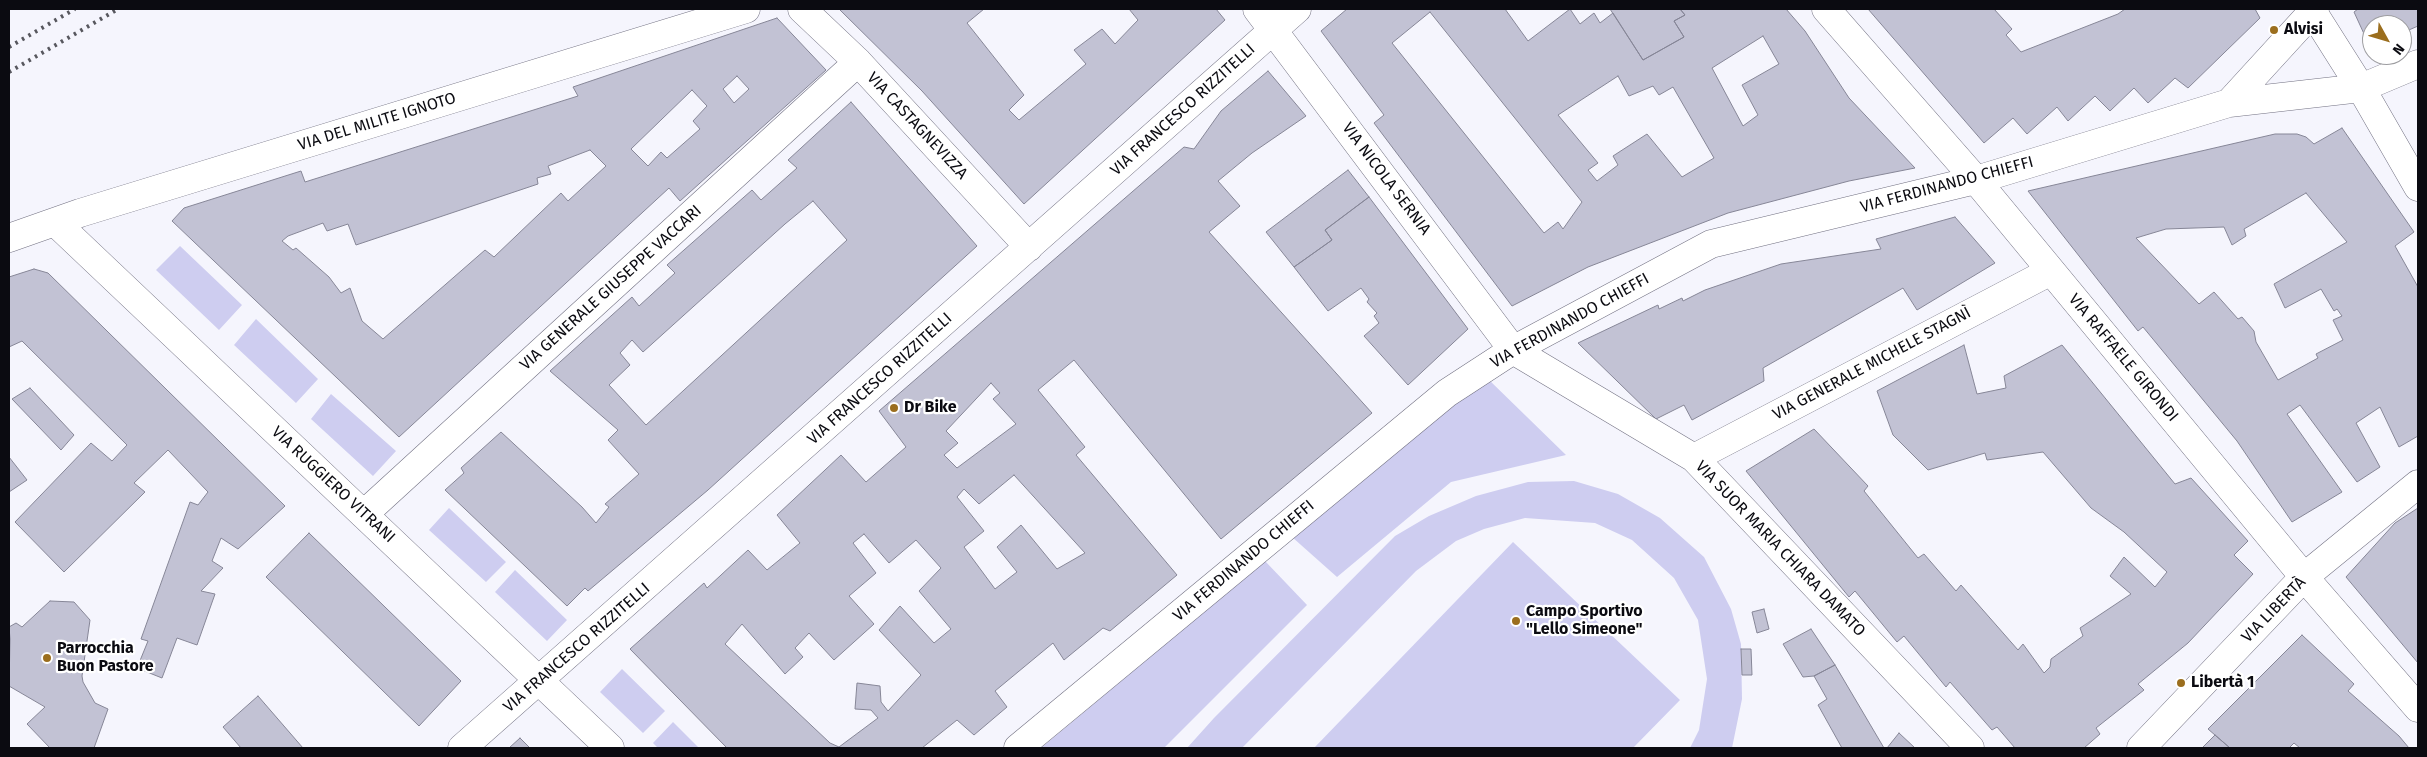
<!DOCTYPE html>
<meta charset="utf-8">
<style>
body{margin:0}
#map{position:relative;width:2427px;height:757px;overflow:hidden;background:#f5f5fd;font-family:"Fira Sans",sans-serif}
canvas{display:block}
.frame{position:absolute;inset:0;border:10px solid #0b0b11;pointer-events:none}
.north{position:absolute;left:2362px;top:15px;width:50px;height:50px;box-sizing:border-box;background:#fff;border:1px solid #9d9da0;border-radius:50%;rotate:129deg;font-size:14px;font-weight:700;line-height:20px;text-align:center;color:#0b0b11}
.north::after{content:'';display:block;margin:auto;width:18px;height:22px;background:#9b6e1e;clip-path:polygon(50% 0,100% 100%,50% 72%,0 100%)}
</style>
<div id="map">
<canvas width="2427" height="757"></canvas>
<div class="frame"></div>
<div class="north">N</div>
</div>
<script>
const c = document.querySelector('canvas').getContext('2d');
c.lineJoin = 'round';
function fillPath(path, color) {
  c.fillStyle = color;
  c.fill(path, 'evenodd');
}
function poly(rows) {
  const path = new Path2D();
  for (const r of rows) {
    path.moveTo(r[0], r[1]);
    for (let i = 2; i < r.length; i += 2) path.lineTo(r[i], r[i + 1]);
  }
  return path;
}
function strokePath(path, color, width, dash) {
  c.strokeStyle = color;
  c.lineWidth = width;
  c.lineCap = dash ? 'butt' : 'round';
  c.setLineDash(dash || []);
  c.stroke(path);
}
function label(font, color, halo, rows, align = 'center') {
  c.font = font + ' "Fira Sans",sans-serif';
  c.lineWidth = 4.5;
  c.setLineDash([]);
  c.textBaseline = 'middle';
  c.strokeStyle = halo;
  c.fillStyle = color;
  for (const [text, x, y, turn = 0] of rows) {
    c.save();
    c.translate(x, y);
    c.rotate((+turn || 0) * Math.PI / 180);
    c.textAlign = isNaN(turn) ? turn : align;
    if (halo) c.strokeText(text, 0, 0);
    c.fillText(text, 0, 0);
    c.restore();
  }
}
const green = poly([
 [180,246,242,305,219,330,156,270],
 [256,319,318,379,296,403,234,345],
 [1487,378,1566,455,1451,482,1337,577,1283,529],
 [331,394,396,451,373,476,311,419],
 [1574,481,1618,494,1660,518,1704,557,1731,609,1741,644,1742,699,1732,748,1690,748,1699,730,1707,679,1698,620,1674,578,1632,540,1595,523,1525,518,1484,529,1456,541,1416,571,1242,748,1187,748,1214,718,1395,536,1429,516,1476,496,1528,482],
 [449,508,506,562,486,582,429,530],
 [1513,542,1680,700,1633,748,1314,748],
 [1265,561,1307,605,1164,748,1041,748],
 [515,570,567,620,547,641,495,592],
 [622,669,665,711,643,733,600,692],
 [673,722,699,748,658,748,653,743]
]);
const building = poly([
 [839,9,984,9,967,23,1024,95,1009,110,1019,120,1086,64,1074,50,1102,29,1115,44,1138,20,1129,9,1216,9,1225,20,1024,204,922,91,839,9],
 [1347,9,1505,9,1528,41,1570,9,1580,24,1594,13,1600,23,1613,13,1643,60,1684,37,1674,21,1685,15,1680,9,1786,9,1805,31,1849,98,1915,168,1849,181,1728,213,1588,267,1512,306,1374,123,1384,115,1321,31,1347,9],
 [1430,12,1582,202,1563,229,1558,222,1544,233,1392,43,1430,12],
 [1763,36,1779,64,1742,85,1758,115,1743,126,1712,68,1763,36],
 [1618,76,1629,96,1653,86,1659,95,1673,87,1714,158,1682,177,1647,134,1613,156,1618,165,1597,181,1588,170,1598,163,1558,115,1618,76],
 [1610,9,1680,9,1685,15,1674,21,1684,37,1643,60,1610,9],
 [1868,9,1994,9,2012,29,2006,35,2021,52,2118,14,2125,9,2255,9,2260,18,2188,88,2175,78,2148,103,2134,88,2110,111,2095,96,2068,121,2057,107,2027,134,2013,118,1984,143,1868,9],
 [2358,9,2418,9,2418,26,2402,33,2402,25,2372,25,2372,32,2365,36,2354,12,2358,9],
 [777,18,826,70,680,201,669,188,399,437,172,221,184,208,301,171,305,182,578,96,573,87,777,18],
 [737,76,749,89,734,103,723,89,737,76],
 [692,90,707,106,693,121,700,129,667,158,661,152,648,166,631,149,692,90],
 [590,150,606,166,568,201,561,193,494,257,485,250,383,339,362,321,350,288,341,293,329,277,296,248,293,250,282,241,288,236,323,223,327,231,348,224,356,245,538,184,537,178,551,174,548,166,590,150],
 [1268,71,1306,116,1252,153,1218,181,1240,206,1209,232,1372,413,1221,539,1074,360,1038,390,1085,447,1076,455,1177,575,1110,631,1103,628,1064,660,1053,643,995,691,1007,707,974,735,957,720,922,748,727,748,630,649,704,583,707,588,748,550,767,570,800,543,777,515,841,455,866,482,906,447,879,411,1184,147,1194,149,1221,111,1268,71],
 [991,383,1000,393,993,399,1016,424,957,468,944,455,958,443,946,431,991,383],
 [1014,475,1085,553,1057,569,1021,525,997,547,1017,572,995,589,964,547,984,531,957,497,964,489,979,504,1014,475],
 [864,534,889,563,916,540,941,568,919,591,951,629,934,643,900,606,879,630,921,675,888,711,881,702,880,686,857,683,855,709,871,710,878,718,839,747,830,743,725,644,742,624,785,674,803,657,795,648,809,633,834,660,874,624,849,596,876,573,853,543,864,534],
 [851,102,977,246,708,490,588,591,585,588,567,606,445,490,464,473,461,468,501,432,582,507,596,523,609,507,605,504,639,474,608,440,618,430,550,371,632,297,639,306,675,273,667,265,752,190,761,200,797,168,788,160,851,102],
 [813,201,847,240,646,425,609,385,630,365,620,353,632,340,643,352,785,224,813,201],
 [2342,128,2414,232,2395,246,2418,287,2418,436,2399,447,2380,407,2356,423,2380,467,2357,482,2300,405,2287,414,2342,492,2292,522,2237,441,2143,327,2138,331,2028,191,2275,134,2297,134,2306,137,2314,144,2342,128],
 [2306,193,2347,242,2274,284,2285,308,2321,289,2334,311,2337,309,2342,316,2333,320,2343,340,2316,354,2318,358,2278,380,2256,342,2254,331,2242,317,2238,319,2214,292,2199,304,2136,238,2166,229,2224,227,2232,245,2246,236,2244,229,2306,193],
 [1348,170,1369,197,1325,230,1332,240,1294,267,1266,232,1348,170],
 [1369,197,1468,329,1408,385,1364,336,1379,323,1374,316,1377,313,1367,302,1369,299,1361,288,1328,311,1294,267,1332,240,1325,230,1369,197],
 [1955,217,1995,263,1917,310,1903,288,1763,368,1764,381,1692,420,1684,405,1656,419,1578,343,1658,305,1659,309,1682,298,1683,301,1705,290,1781,264,1881,249,1876,239,1955,217],
 [34,269,48,273,285,506,238,549,221,538,212,561,223,568,201,591,215,594,197,645,177,638,162,678,137,668,148,641,141,639,190,502,198,505,208,492,168,450,134,483,145,492,64,572,15,522,91,443,112,461,127,445,22,341,9,347,9,277,34,269],
 [1964,345,1977,394,2006,388,2004,376,2062,345,2175,484,2191,478,2248,541,2234,555,2253,574,2188,643,2138,684,2144,690,2096,728,2100,734,2084,748,2015,748,1997,727,1992,730,1950,682,1946,687,1904,636,1897,642,1855,591,1849,597,1746,471,1814,429,1868,486,1864,491,1918,558,1924,554,1956,591,1961,585,2018,650,2023,644,2044,673,2050,667,2051,659,2083,636,2080,628,2131,594,2110,576,2124,557,2155,587,2167,572,2124,532,2091,508,2043,452,1987,460,1985,453,1928,470,1893,435,1877,391,1964,345],
 [30,388,74,435,61,450,12,399,30,388],
 [9,457,27,480,9,492,9,457],
 [2418,508,2418,663,2346,577,2395,523,2418,508],
 [309,533,461,681,419,726,266,577,309,533],
 [50,601,74,602,90,620,82,676,83,682,95,703,108,709,94,748,50,748,27,724,45,707,9,686,10,639,9,627,16,623,22,627,50,601],
 [1764,609,1769,629,1757,633,1752,612,1764,609],
 [1811,629,1835,665,1814,676,1803,677,1783,644,1811,629],
 [2302,635,2354,684,2348,691,2399,736,2409,748,2300,748,2294,743,2289,748,2230,748,2208,729,2302,635],
 [1741,649,1751,649,1752,675,1742,675,1741,649],
 [1835,665,1884,748,1842,748,1818,705,1827,699,1814,676,1835,665],
 [258,696,303,748,241,748,223,727,258,696],
 [1899,733,1915,748,1887,748,1899,733],
 [2215,735,2230,748,2202,748,2215,735],
 [520,738,530,748,509,748,520,738]
]);
const street = poly([
 [802,9,858,62,1029,247],
 [1257,9,1513,350,1694,458,1970,748],
 [1826,9,1976,180,2304,577,2418,708],
 [2311,9,2361,88,2418,187],
 [2229,103,2361,88,2418,64],
 [55,222,610,748],
 [9,238,80,213,746,9],
 [1694,458,2051,271],
 [364,514,858,62],
 [462,748,1297,9],
 [1018,748,1447,393,1513,350,1711,244,1976,180,2229,103,2315,9],
 [2141,748,2304,577,2418,484]
]);
const rail = poly([
 [9,47,75,9],
 [9,72,118,9]
]);
const markers = [
 [2274,30,5,"#9b6e1e"],
 [894,408,5,"#9b6e1e"],
 [1516,621,5,"#9b6e1e"],
 [47,658,5,"#9b6e1e"],
 [2181,683,5,"#9b6e1e"]
];
const poiNames = [
 ["Alvisi",2284,30],
 ["Dr Bike",904,408],
 ["Campo Sportivo",1526,612],
 ["\"Lello Simeone\"",1526,630],
 ["Parrocchia",57,649],
 ["Buon Pastore",57,667],
 ["Libertà 1",2191,683]
];
const streetNames = [
 ["VIA FRANCESCO RIZZITELLI",1183,110,-42],
 ["VIA DEL MILITE IGNOTO",377,122,-17],
 ["VIA CASTAGNEVIZZA",917,126,47],
 ["VIA NICOLA SERNIA",1386,179,53],
 ["VIA FERDINANDO CHIEFFI",1947,185,-15],
 ["VIA GENERALE GIUSEPPE VACCARI",611,288,-42],
 ["VIA FERDINANDO CHIEFFI",1570,321,-29],
 ["VIA RAFFAELE GIRONDI",2123,358,50],
 ["VIA GENERALE MICHELE STAGNÌ",1872,364,-28],
 ["VIA FRANCESCO RIZZITELLI",880,379,-42],
 ["VIA RUGGIERO VITRANI",333,485,43],
 ["VIA SUOR MARIA CHIARA DAMATO",1780,549,46],
 ["VIA FERDINANDO CHIEFFI",1244,561,-40],
 ["VIA LIBERTÀ",2274,610,-46],
 ["VIA FRANCESCO RIZZITELLI",577,648,-41]
];
fillPath(green, '#cecdf0');
fillPath(building, '#c2c2d4');
strokePath(building, '#868697', 1);
strokePath(street, '#727182', 29);
strokePath(street, '#fff', 28);
strokePath(rail, '#57575e', 4, [2.5, 5]);
for (const [x, y, r, color] of markers) {
  const dot = new Path2D();
  dot.arc(x, y, r, 0, 2 * Math.PI);
  c.fillStyle = color;
  c.fill(dot);
  strokePath(dot, '#fff', 2);
}
label('bold 16px', '#0b0b11', '#fff', poiNames, 'left');
label('16px', '#0b0b11', '#fff', streetNames);
</script>
